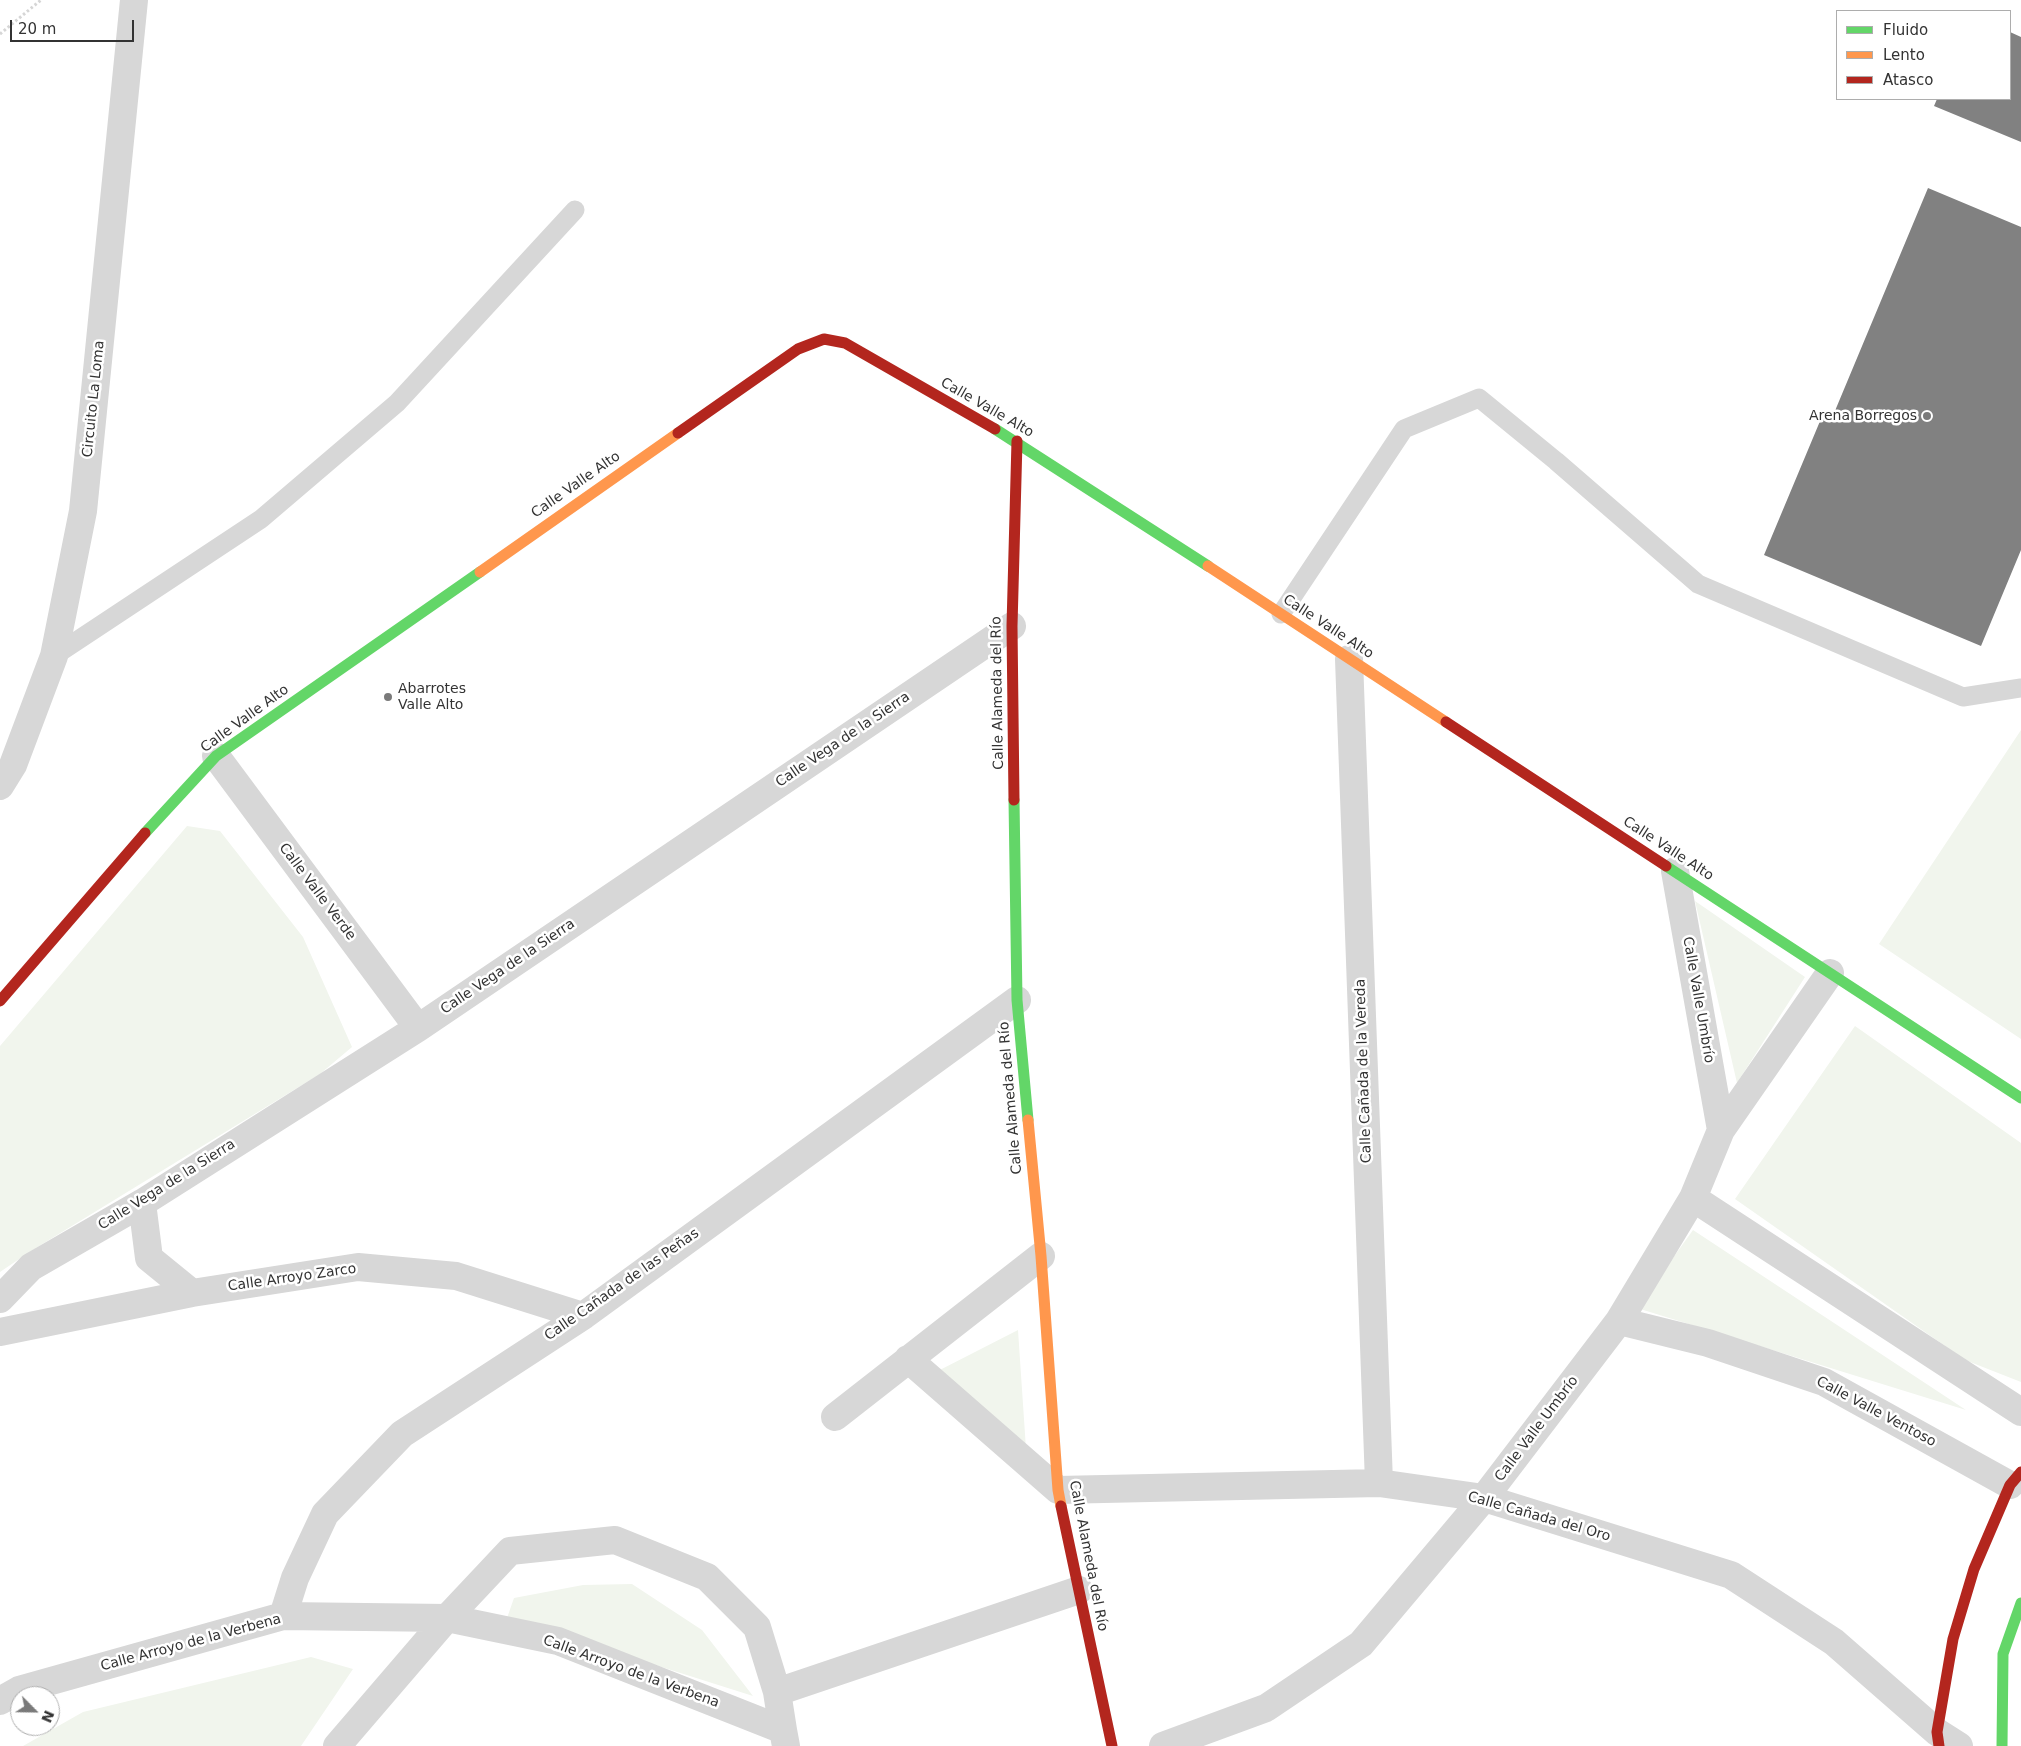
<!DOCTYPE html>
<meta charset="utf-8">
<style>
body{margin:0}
#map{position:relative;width:2021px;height:1746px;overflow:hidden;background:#fff;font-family:"DejaVu Sans",sans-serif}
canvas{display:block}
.legend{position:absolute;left:1836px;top:10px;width:175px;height:90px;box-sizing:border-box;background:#fff;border:1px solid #adadad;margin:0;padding:6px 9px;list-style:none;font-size:15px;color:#333}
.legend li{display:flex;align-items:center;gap:10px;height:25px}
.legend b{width:25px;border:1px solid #adadad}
.north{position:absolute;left:10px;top:1686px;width:50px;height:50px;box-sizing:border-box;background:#fff;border:1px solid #adadad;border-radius:50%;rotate:113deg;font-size:14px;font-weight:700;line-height:20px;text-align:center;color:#333}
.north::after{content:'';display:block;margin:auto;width:18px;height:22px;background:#7a7a7a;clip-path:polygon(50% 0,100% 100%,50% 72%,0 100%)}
.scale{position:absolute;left:10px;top:20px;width:124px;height:22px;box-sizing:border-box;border:2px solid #333;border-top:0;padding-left:6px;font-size:15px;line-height:18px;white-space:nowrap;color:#333;-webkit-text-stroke:4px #fff;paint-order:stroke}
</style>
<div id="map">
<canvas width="2021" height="1746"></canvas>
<ul class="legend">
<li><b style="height:6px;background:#63d668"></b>Fluido</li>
<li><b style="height:6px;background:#ff974d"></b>Lento</li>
<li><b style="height:6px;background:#b3261e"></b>Atasco</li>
</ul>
<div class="north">N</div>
<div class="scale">20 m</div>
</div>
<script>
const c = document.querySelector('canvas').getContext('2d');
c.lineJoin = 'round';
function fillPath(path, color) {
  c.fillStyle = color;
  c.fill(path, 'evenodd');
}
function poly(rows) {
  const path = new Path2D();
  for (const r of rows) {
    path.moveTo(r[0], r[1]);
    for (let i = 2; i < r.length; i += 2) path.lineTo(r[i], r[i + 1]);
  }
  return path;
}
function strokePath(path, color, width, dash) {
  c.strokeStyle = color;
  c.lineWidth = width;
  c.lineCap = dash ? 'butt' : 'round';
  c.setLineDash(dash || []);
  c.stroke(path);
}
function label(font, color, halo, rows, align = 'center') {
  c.font = font + ' "DejaVu Sans",sans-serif';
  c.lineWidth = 5;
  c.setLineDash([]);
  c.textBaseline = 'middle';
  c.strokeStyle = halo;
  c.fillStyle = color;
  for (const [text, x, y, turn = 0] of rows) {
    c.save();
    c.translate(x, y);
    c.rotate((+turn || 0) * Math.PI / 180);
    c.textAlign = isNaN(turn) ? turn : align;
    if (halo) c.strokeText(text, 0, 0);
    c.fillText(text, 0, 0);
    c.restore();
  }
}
const green = poly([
 [2021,730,2021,1039,1879,944],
 [187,826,220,831,303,937,352,1047,320,1074,31,1251,0,1272,0,1046],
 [1695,901,1805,977,1737,1083],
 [1855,1026,2021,1143,2021,1382,1965,1360,1735,1199],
 [1693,1230,1966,1410,1637,1308],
 [1018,1330,1026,1449,932,1374],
 [632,1584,702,1630,753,1696,507,1618,514,1598,583,1585],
 [311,1657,353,1669,301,1746,23,1746,83,1712]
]);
const building = poly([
 [2010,32,2021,37,2021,142,1934,106,1937,99,2010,99],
 [1928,188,2021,227,2021,550,1981,646,1764,555,1823,414,1832,418]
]);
const path = poly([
 [0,34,41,0]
]);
const lane = poly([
 [1281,614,1404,429,1479,398,1556,461,1698,584,1963,697,2021,688],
 [54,656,261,519,397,403,575,210]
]);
const street = poly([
 [1349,659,1379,1483],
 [216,756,418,1028],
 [0,786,13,765,54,656,83,511,134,0],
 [1675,871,1721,1130],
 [1693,1198,2021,1412],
 [142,1203,149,1258,192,1293],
 [0,1299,31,1267,142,1203,418,1028,1012,626],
 [1619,1321,1708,1343,1824,1382,2010,1485],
 [0,1332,192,1293,358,1267,456,1276,583,1316],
 [908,1359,1058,1490,1379,1483,1484,1498,1731,1575,1834,1642,1937,1732,1959,1746],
 [835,1417,1041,1256],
 [283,1616,295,1578,325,1514,402,1434,583,1316,1017,1000],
 [777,1692,1079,1590],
 [0,1701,19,1690,283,1616,447,1618,558,1641,783,1730,786,1746],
 [337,1746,447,1618,510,1551,615,1540,707,1577,757,1627,777,1692,783,1730],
 [1163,1746,1266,1708,1361,1644,1484,1498,1619,1321,1693,1198,1721,1130,1830,973]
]);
const fast = poly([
 [995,429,1208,566],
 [1014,800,1017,1000,1028,1120],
 [145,833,216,756,480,572],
 [1666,866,2021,1098],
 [2002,1746,2003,1654,2021,1603]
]);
const slow = poly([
 [1208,566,1446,722],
 [480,572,678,433],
 [1028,1120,1041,1256,1058,1490,1061,1506]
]);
const jam = poly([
 [678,433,798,349,824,339,845,343,995,429],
 [1446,722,1666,866],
 [1014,800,1012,626,1017,441],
 [0,1001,145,833],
 [1061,1506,1112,1746],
 [1939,1746,1937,1732,1953,1639,1974,1569,2010,1485,2021,1472]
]);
const markers = [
 [1927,416,5,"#7a7a7a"],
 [388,697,5,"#7a7a7a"]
];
const streetNames = [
 ["Circuito La Loma",94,399,-84],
 ["Calle Valle Alto",987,408,30],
 ["Calle Valle Alto",576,485,-35],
 ["Calle Valle Alto",1328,627,33],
 ["Calle Alameda del Río",998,693,-91],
 ["Calle Valle Alto",245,719,-36],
 ["Calle Vega de la Sierra",843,740,-34],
 ["Calle Valle Alto",1668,849,33],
 ["Calle Valle Verde",317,892,53],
 ["Calle Vega de la Sierra",508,967,-34],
 ["Calle Valle Umbrío",1698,1000,80],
 ["Calle Cañada de la Vereda",1364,1071,-92],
 ["Calle Alameda del Río",1011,1098,-95],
 ["Calle Vega de la Sierra",167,1185,-32],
 ["Calle Arroyo Zarco",292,1278,-8],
 ["Calle Cañada de las Peñas",622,1285,-35],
 ["Calle Valle Ventoso",1876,1412,28],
 ["Calle Valle Umbrío",1537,1429,-53],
 ["Calle Cañada del Oro",1539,1517,16],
 ["Calle Alameda del Río",1088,1556,79],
 ["Calle Arroyo de la Verbena",191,1643,-15],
 ["Calle Arroyo de la Verbena",631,1672,20]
];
const poiNames = [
 ["Arena Borregos",1917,416],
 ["Abarrotes",398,689,"left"],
 ["Valle Alto",398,705,"left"]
];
fillPath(green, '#f1f5ed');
fillPath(building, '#818181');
strokePath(path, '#d6d6d6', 3, [2.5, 2.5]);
strokePath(lane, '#d7d7d7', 19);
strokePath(street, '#d7d7d7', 28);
strokePath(fast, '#63d668', 11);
strokePath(slow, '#ff974d', 11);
strokePath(jam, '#b3261e', 11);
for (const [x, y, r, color] of markers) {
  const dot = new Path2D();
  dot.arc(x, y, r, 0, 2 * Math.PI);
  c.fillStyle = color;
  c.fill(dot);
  strokePath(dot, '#fff', 2);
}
label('14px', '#333', '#fff', streetNames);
label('14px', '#333', '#fff', poiNames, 'right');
</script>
